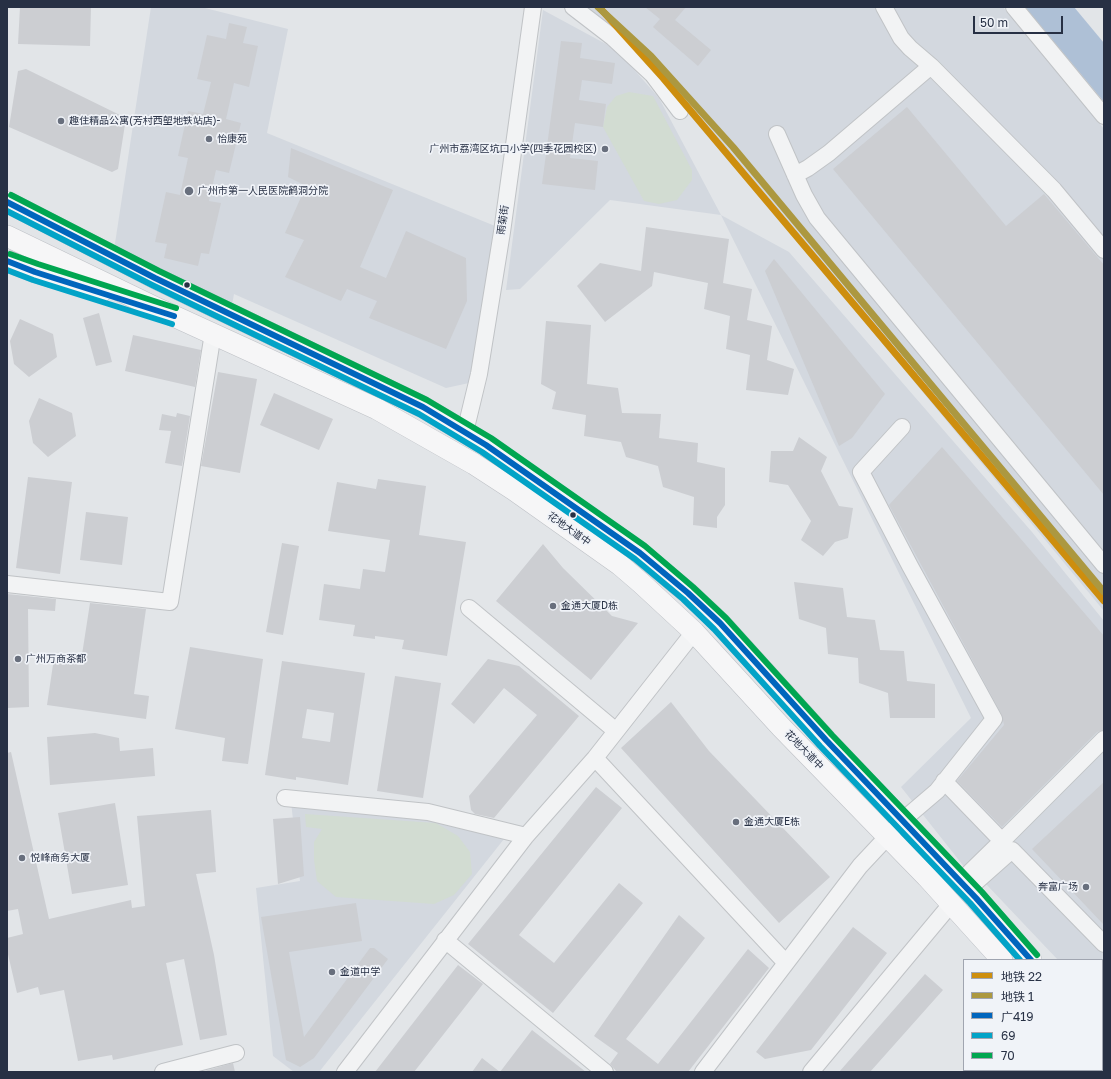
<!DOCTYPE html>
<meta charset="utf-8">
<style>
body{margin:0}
#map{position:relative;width:1111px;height:1079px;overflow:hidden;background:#e2e5e8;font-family:"Golos Text","Noto Sans SC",sans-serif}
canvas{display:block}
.frame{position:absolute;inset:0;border:8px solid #273044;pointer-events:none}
.legend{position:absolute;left:963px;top:959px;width:140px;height:112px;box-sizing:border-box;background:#f0f3f8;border:1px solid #a0a5b0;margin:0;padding:5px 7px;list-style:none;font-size:12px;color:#273044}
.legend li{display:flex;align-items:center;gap:8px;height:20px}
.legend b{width:20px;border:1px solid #a0a5b0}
.scale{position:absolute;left:973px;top:16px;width:90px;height:18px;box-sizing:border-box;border:2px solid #273044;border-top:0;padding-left:5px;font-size:12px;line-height:14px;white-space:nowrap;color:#273044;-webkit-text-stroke:3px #f0f3f8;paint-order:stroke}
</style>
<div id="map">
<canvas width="1111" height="1079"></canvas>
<div class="frame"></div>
<ul class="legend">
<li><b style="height:5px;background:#cd8e0e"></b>地铁 22</li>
<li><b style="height:5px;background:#ac9840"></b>地铁 1</li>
<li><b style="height:5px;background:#0065bd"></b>广419</li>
<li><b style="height:5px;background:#02a3c7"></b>69</li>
<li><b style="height:5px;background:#00a651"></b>70</li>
</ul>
<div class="scale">50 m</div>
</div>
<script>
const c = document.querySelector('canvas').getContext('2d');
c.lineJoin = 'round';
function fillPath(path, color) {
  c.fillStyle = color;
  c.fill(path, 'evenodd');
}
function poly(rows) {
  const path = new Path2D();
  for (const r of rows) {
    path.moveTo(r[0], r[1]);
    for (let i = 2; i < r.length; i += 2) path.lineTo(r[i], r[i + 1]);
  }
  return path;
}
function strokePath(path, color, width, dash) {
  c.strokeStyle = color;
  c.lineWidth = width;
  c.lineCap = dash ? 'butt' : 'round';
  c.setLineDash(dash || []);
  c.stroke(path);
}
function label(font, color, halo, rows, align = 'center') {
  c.font = font + ' "Golos Text","Noto Sans SC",sans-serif';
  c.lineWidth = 3.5;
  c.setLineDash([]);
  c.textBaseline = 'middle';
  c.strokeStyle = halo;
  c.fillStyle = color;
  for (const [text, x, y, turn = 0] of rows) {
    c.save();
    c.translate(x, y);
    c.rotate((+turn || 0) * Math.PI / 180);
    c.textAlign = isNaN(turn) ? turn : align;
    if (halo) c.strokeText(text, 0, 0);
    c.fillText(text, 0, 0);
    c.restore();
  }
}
const built = poly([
 [151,7,201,7,288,29,267,133,495,226,469,383,446,388,234,294,232,305,114,250],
 [584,7,1003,7,1104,129,1104,611,651,64],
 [543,10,617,50,659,98,721,215,789,252,1032,532,1104,621,1104,1008,1102,1006,1102,960,1058,960,986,884,973,878,901,787,971,718,721,215,610,200,520,289,506,290],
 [291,802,438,817,508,834,319,1072,294,1072,273,1056,256,888,300,881]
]);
const green = poly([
 [629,92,653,96,692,170,692,180,677,200,659,204,644,201,603,127,607,107,616,96],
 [305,814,436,823,458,836,470,852,472,874,454,895,434,904,336,897,317,881,314,860,314,842,322,829,306,827]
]);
const water = poly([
 [1025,7,1074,7,1104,43,1104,102]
]);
const building = poly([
 [20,7,91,7,90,46,18,44],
 [645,7,686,7,675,20,711,50,698,66,653,27,660,19],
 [229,23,247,27,243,43,258,46,249,87,234,83,226,119,241,123,229,173,216,170,209,201,221,203,209,254,201,253,198,266,164,258,167,244,155,242,166,192,180,195,188,158,178,156,188,111,203,114,211,82,197,79,207,35,226,39],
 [561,41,582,43,580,58,615,63,612,84,582,80,579,100,606,104,603,127,575,123,570,158,598,161,595,190,542,184],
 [26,69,126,118,118,169,112,172,9,127,18,71],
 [907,107,1006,226,1044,194,1104,265,1104,495,833,169],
 [291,148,393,190,360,267,386,278,406,231,466,258,467,301,446,349,369,318,377,301,347,289,341,301,285,277,304,240,285,233,306,186,288,177],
 [646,227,729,239,723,283,752,289,747,320,772,326,767,360,794,369,788,395,746,390,750,355,726,349,730,316,704,309,708,283,654,272,652,286,605,322,577,286,600,263,641,271],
 [774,259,885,394,852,438,839,446,765,271],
 [99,313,112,362,96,366,83,318],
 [20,319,53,334,57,357,29,377,14,364,10,341],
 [546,321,591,325,587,384,618,388,622,413,661,414,659,438,698,443,697,462,725,468,725,505,717,517,717,528,693,525,694,497,663,487,658,466,626,457,621,442,584,436,586,415,552,409,556,392,541,384],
 [133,335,201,350,195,387,125,371],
 [218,372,257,379,240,473,201,466],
 [274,393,333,419,319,450,260,425],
 [39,398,72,413,76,436,48,457,33,443,29,421],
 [177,413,190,416,182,466,165,463,171,431,159,430,162,414,176,417],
 [799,437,827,457,821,471,839,506,853,508,848,538,835,542,823,556,801,540,811,521,788,485,769,482,771,451,793,451],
 [942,447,1104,636,1104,730,1097,732,1002,827,957,781,1004,725,1002,715,889,505],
 [28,477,72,482,60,574,16,568],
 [378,479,426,486,419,535,466,542,447,656,402,649,404,640,375,636,375,639,353,636,355,625,319,620,324,584,360,589,363,569,385,572,390,540,328,531,337,482,376,489],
 [86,512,128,517,122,565,80,560],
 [282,543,299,546,283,635,266,632],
 [543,544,563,568,612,616,638,623,591,680,496,601],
 [794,582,843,588,847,617,875,620,880,650,904,651,907,681,935,684,935,718,890,718,888,693,859,683,858,658,828,654,826,628,799,619],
 [7,594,56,599,55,611,28,609,29,707,7,708],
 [90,603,146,609,134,694,149,696,146,719,47,705,54,658,81,661],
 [190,647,263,659,248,764,222,761,225,738,175,729],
 [488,659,519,666,579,716,494,818,475,814,471,810,469,796,537,715,504,688,474,724,451,704],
 [282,661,365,673,348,785,296,777,296,780,265,775],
 [307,709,334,713,330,742,302,738],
 [395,676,441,683,423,798,377,791],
 [671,702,709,751,830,877,779,923,621,748],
 [95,733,119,738,120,751,153,748,155,776,50,785,47,737],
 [11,752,49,919,131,900,132,908,145,906,137,816,211,810,216,872,196,874,214,955,227,1035,200,1040,184,959,166,963,183,1045,113,1060,112,1055,78,1061,64,990,40,995,38,987,17,993,7,950,7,938,23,934,18,909,7,911,7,753],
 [1104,782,1104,925,1032,849],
 [596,787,622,808,519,935,554,963,619,883,643,903,553,1013,468,944],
 [115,803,128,885,72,894,58,813],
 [300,817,304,876,278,884,273,819],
 [356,903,362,941,289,952,304,1037,370,948,374,948,388,959,314,1058,300,1067,286,1060,261,917],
 [679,915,705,938,626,1039,658,1064,748,949,769,968,688,1072,617,1072,610,1064,618,1053,594,1036],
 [853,927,887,953,811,1050,765,1059,756,1052],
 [458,965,483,984,414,1072,375,1072],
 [925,974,943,990,870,1072,839,1072],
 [532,1030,586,1072,472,1072,482,1058,500,1072],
 [233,1063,235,1072,201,1072]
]);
const minor = poly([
 [573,7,612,37,653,75,680,111],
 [884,7,901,38,910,48,931,66,1054,190,1104,250],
 [1014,7,1104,116],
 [777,134,804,195,817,218,1104,565],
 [795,175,808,168,829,153,931,66],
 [465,432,479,374,502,232,533,7],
 [7,584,170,602,213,333],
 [469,608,616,731],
 [595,758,786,963],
 [944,781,1002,841,1104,739],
 [285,798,428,812,526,836],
 [962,880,1002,841],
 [968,889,1012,850,1104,944],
 [445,940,605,1072],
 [163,1072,236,1053],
 [345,1072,526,836,595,758,694,632],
 [703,1072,860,866,903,820,937,791,994,719,910,566,861,472,902,427],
 [811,1072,951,904]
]);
const major = poly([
 [7,202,155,278,423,407,486,445,640,553,688,593,720,623,826,740,976,898,1031,960],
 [7,236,154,307,377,409,474,464,514,490,620,565,641,583,694,632,781,727,927,877,1002,960],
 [7,261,35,272,101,292],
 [1102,1040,1104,1042],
 [1100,1070,1102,1072]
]);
const bus1 = poly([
 [7,202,155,278,423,407,486,445,640,553,688,593,720,623,826,740,976,898,1031,960],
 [7,261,35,272,174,316]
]);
const bus2 = poly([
 [7,211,152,285,419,414,482,452,635,559,683,599,714,629,820,746,970,903,1020,960],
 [7,270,33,280,172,324]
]);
const bus3 = poly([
 [11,195,159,271,427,400,491,438,645,546,693,587,726,618,832,735,982,892,1037,955],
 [10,254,38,264,176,308]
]);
const metro1 = poly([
 [599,7,663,78,1104,601]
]);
const metro2 = poly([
 [598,7,651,56,733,147,1104,592]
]);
const markers = [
 [61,121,4,"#686f7d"],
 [209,139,4,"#686f7d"],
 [605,149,4,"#686f7d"],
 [189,191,5,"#686f7d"],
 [187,285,3.5,"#273044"],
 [573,515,3.5,"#273044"],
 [553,606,4,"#686f7d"],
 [18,659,4,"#686f7d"],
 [736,822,4,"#686f7d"],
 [22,858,4,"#686f7d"],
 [1086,887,4,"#686f7d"],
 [332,972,4,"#686f7d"]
];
const poiNames = [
 ["趣住精品公寓(芳村西塱地铁站店)-",69,121],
 ["怡康苑",217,139],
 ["广州市荔湾区坑口小学(四季花园校区)",597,149,"right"],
 ["广州市第一人民医院鹤洞分院",198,191],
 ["金通大厦D栋",561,606],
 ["广州万商茶都",26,659],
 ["金通大厦E栋",744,822],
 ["悦峰商务大厦",30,858],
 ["奔富广场",1078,887,"right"],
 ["金道中学",340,972]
];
const streetNames = [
 ["雨菊街",503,220,-82],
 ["花地大道中",569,529,35],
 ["花地大道中",804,750,46]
];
fillPath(built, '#d3d8df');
fillPath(green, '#d2dcd2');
fillPath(water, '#aec0d6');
fillPath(building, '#ccced2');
strokePath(minor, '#c0c3c6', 18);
strokePath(major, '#bec1c6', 22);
strokePath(minor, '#f2f3f4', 16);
strokePath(major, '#f6f6f7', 21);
strokePath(bus1, '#0065bd', 6);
strokePath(bus2, '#02a3c7', 6);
strokePath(bus3, '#00a651', 6);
strokePath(metro1, '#cd8e0e', 7);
strokePath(metro2, '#ac9840', 7);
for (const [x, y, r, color] of markers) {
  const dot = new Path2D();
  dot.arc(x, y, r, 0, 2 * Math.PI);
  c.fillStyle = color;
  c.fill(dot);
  strokePath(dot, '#f0f3f8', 1.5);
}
label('10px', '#273044', '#f0f3f8', poiNames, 'left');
label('10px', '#273044', '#f0f3f8', streetNames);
</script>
